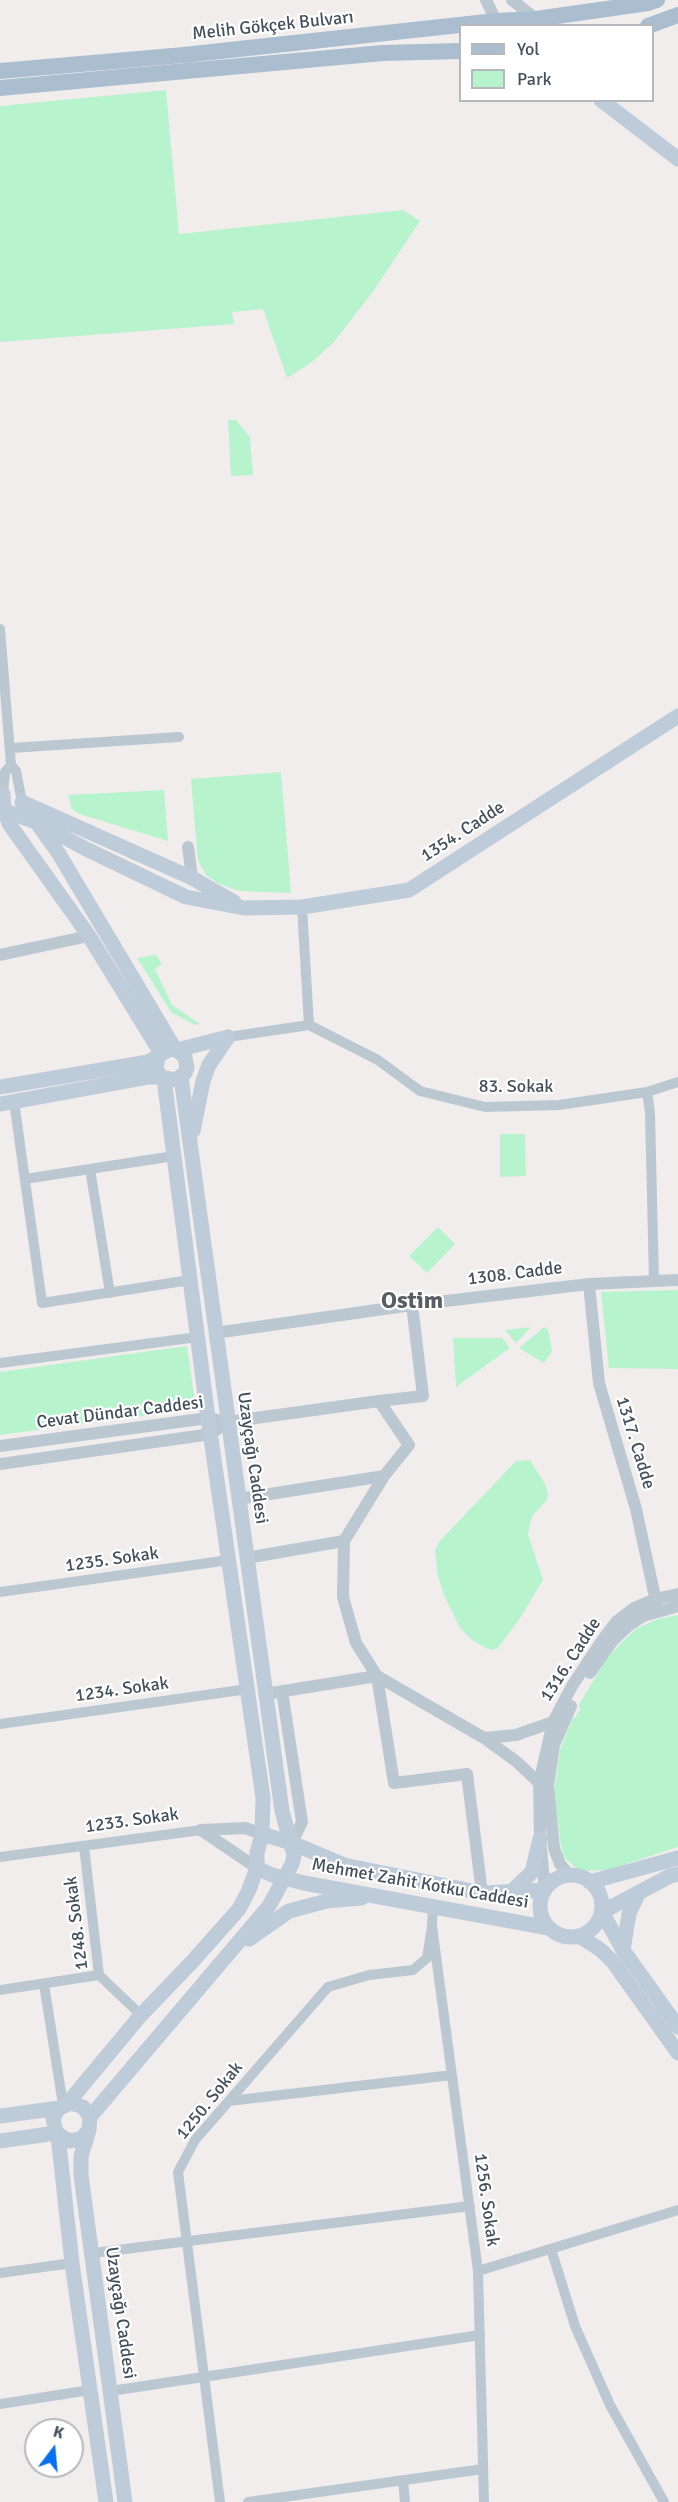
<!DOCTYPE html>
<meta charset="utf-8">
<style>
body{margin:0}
#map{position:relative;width:678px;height:2502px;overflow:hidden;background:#f1eded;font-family:Signika,sans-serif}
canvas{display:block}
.legend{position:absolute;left:459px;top:24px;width:195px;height:78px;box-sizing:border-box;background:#fff;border:2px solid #b4b9be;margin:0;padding:8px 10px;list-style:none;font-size:18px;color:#44515d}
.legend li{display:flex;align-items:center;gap:12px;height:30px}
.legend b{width:30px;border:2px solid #b4b9be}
.north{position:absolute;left:24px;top:2418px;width:60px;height:60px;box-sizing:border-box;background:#fff;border:2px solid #b4b9be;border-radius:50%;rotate:16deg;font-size:16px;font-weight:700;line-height:24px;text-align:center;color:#44515d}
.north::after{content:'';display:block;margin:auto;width:21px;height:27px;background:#0770f1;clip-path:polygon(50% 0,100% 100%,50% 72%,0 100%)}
</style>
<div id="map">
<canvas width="678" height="2502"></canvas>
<ul class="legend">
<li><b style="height:8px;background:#aabed0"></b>Yol</li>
<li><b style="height:16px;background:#b7f3cd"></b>Park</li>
</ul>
<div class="north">K</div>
</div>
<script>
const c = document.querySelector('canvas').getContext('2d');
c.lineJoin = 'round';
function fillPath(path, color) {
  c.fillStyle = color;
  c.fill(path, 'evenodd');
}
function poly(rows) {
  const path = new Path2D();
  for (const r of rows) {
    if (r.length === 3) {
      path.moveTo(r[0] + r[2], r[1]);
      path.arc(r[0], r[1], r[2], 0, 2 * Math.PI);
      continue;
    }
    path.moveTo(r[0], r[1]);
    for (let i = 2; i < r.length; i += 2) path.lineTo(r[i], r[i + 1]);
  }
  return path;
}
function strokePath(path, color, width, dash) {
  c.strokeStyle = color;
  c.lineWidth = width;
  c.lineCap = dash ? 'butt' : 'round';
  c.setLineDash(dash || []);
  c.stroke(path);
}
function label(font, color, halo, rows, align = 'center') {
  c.font = font + ' Signika,sans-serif';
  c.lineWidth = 4.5;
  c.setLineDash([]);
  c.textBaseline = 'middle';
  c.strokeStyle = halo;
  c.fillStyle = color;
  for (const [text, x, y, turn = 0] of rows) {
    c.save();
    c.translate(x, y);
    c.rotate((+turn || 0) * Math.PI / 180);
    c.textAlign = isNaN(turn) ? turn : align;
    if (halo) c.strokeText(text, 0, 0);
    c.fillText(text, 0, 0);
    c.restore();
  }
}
const green = poly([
 [166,90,179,234,403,210,420,221,374,290,334,342,312,362,287,378,263,309,232,312,234,324,0,342,0,106],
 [228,420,236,420,250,437,253,475,231,476],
 [281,772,291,893,240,891,219,884,207,876,198,861,191,779],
 [164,790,168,841,79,814,72,809,68,795],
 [156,955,162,964,155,969,172,1005,200,1024,195,1025,171,1012,137,958],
 [500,1134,525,1134,526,1176,500,1177],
 [438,1227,455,1244,427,1273,409,1256],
 [678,1290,678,1369,609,1368,601,1292],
 [531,1327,516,1343,505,1330],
 [544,1327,548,1330,552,1351,544,1363,519,1348],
 [453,1338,502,1338,510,1348,456,1387],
 [187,1346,196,1409,0,1435,0,1372],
 [530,1460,545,1484,548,1494,547,1500,532,1516,528,1534,543,1580,518,1621,497,1649,490,1650,472,1640,461,1629,446,1600,438,1577,435,1550,439,1542,516,1461],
 [678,1615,678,1847,608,1870,585,1871,576,1868,564,1857,561,1846,554,1792,560,1750,573,1717,575,1718,581,1708,578,1706,606,1660,619,1645,637,1628,658,1619]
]);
const minor = poly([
 [0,629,11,765,16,771,22,802],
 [11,748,179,737],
 [3,794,5,772,11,765],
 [302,907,309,1025],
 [228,1037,309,1025,378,1060,420,1091,485,1107,559,1105,647,1092,678,1082],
 [647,1092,650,1113,654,1281],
 [14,1101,42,1303,190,1280],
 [90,1169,110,1293],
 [25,1179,174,1156],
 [0,1363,198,1337],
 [0,1592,229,1560],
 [0,1724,248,1689],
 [84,1846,99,1975,141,2015],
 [0,1857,201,1830],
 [433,1905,432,1926,478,2271,484,2502],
 [44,1984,63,2105],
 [0,1990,99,1975],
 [229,2101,452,2075],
 [551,2249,575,2326,610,2405,664,2502],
 [93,2253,470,2206],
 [478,2271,678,2210],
 [0,2273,72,2263],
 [111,2391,480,2335],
 [0,2404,90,2390],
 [403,2480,405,2502],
 [220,2502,178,2172,195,2140,328,1987,369,1975,413,1970,427,1958,432,1926],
 [248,2502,483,2469]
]);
const tertiary = poly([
 [486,0,496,21],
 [512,0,536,19],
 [188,847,192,878],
 [0,955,89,936],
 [589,1284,599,1383,636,1509,658,1611],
 [215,1333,412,1305,589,1284,678,1280],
 [0,1446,208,1418,227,1422,379,1401],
 [0,1464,211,1434,227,1422],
 [238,1499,384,1476],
 [344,1541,343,1597,356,1643,377,1676,484,1738,517,1762,539,1783],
 [246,1558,344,1541,384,1476,409,1445,379,1401,423,1396,412,1305],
 [590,1673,613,1640,628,1626,643,1616,678,1606],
 [282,1691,302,1822,292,1843],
 [265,1694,377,1676,394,1783,467,1774,482,1893],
 [484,1738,516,1735,553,1722],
 [201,1830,257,1868],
 [201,1830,245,1828,262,1834],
 [570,1876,560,1864,554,1848,548,1785,554,1745,571,1706],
 [545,1890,540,1839,539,1783,553,1722,572,1686,601,1642,616,1622,634,1608,655,1599,678,1594]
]);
const secondary = poly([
 [601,100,678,159],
 [3,794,4,811,10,825,89,936,161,1053],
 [22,802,59,854,175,1049],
 [22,802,192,878,234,902],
 [0,809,36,822,86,849,186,897,244,908,302,907,409,890,678,716],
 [177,1050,228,1037],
 [0,1087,148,1062,170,1049,177,1050,185,1057,187,1068,185,1073,176,1080,161,1077,156,1069,158,1056],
 [0,1104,148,1077,161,1077],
 [193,1131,203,1081,209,1065,228,1037],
 [262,1834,292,1843,344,1865,482,1893,545,1890],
 [257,1868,272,1875,304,1883,549,1928],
 [571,1906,31],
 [590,1882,678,1858],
 [510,1893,532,1872,540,1839],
 [602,1912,623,1950,678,2027],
 [602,1912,670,1876,678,1874],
 [579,1936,601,1950,613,1962,678,2053],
 [249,1939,289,1911,327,1901,362,1898],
 [623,1950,629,1914,638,1894],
 [67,2104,141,2015,191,1963,239,1909,248,1892,257,1868,257,1853,262,1834,263,1798,208,1418,164,1079],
 [0,2116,59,2108],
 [90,2117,269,1906,292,1864,294,1855,282,1811,181,1077],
 [89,2130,81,2139,69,2141,56,2133,53,2118,59,2108,71,2103,83,2107,90,2117,89,2130,81,2156,81,2175,125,2502],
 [58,2136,72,2263,106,2502],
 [0,2141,56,2133]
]);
const primary = poly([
 [648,26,678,15],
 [0,71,184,55,496,21,536,19,648,3,657,0],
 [0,88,383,53,460,51]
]);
const streetNames = [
 ["Melih Gökçek Bulvarı",273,26,-6],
 ["1354. Cadde",463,832,-33],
 ["83. Sokak",516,1087],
 ["1308. Cadde",515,1274,-7],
 ["Cevat Dündar Caddesi",120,1413,-7],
 ["1317. Cadde",635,1443,73],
 ["Uzayçağı Caddesi",252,1458,82],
 ["1235. Sokak",112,1560,-8],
 ["1316. Cadde",571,1660,-57],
 ["1234. Sokak",122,1690,-8],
 ["1233. Sokak",132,1821,-8],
 ["Mehmet Zahit Kotku Caddesi",420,1884,10],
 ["1248. Sokak",77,1923,-97],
 ["1250. Sokak",210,2101,-51],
 ["1256. Sokak",486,2200,82],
 ["Uzayçağı Caddesi",120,2313,82]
];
const districtNames = [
 ["Ostim",412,1302]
];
fillPath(green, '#b7f3cd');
strokePath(minor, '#bcc8d1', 10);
strokePath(tertiary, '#bcc8d1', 12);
strokePath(secondary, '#becbd9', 15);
strokePath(primary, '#aabed0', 16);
label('18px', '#44515d', '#fff', streetNames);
label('bold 24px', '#595e63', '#fff', districtNames);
</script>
